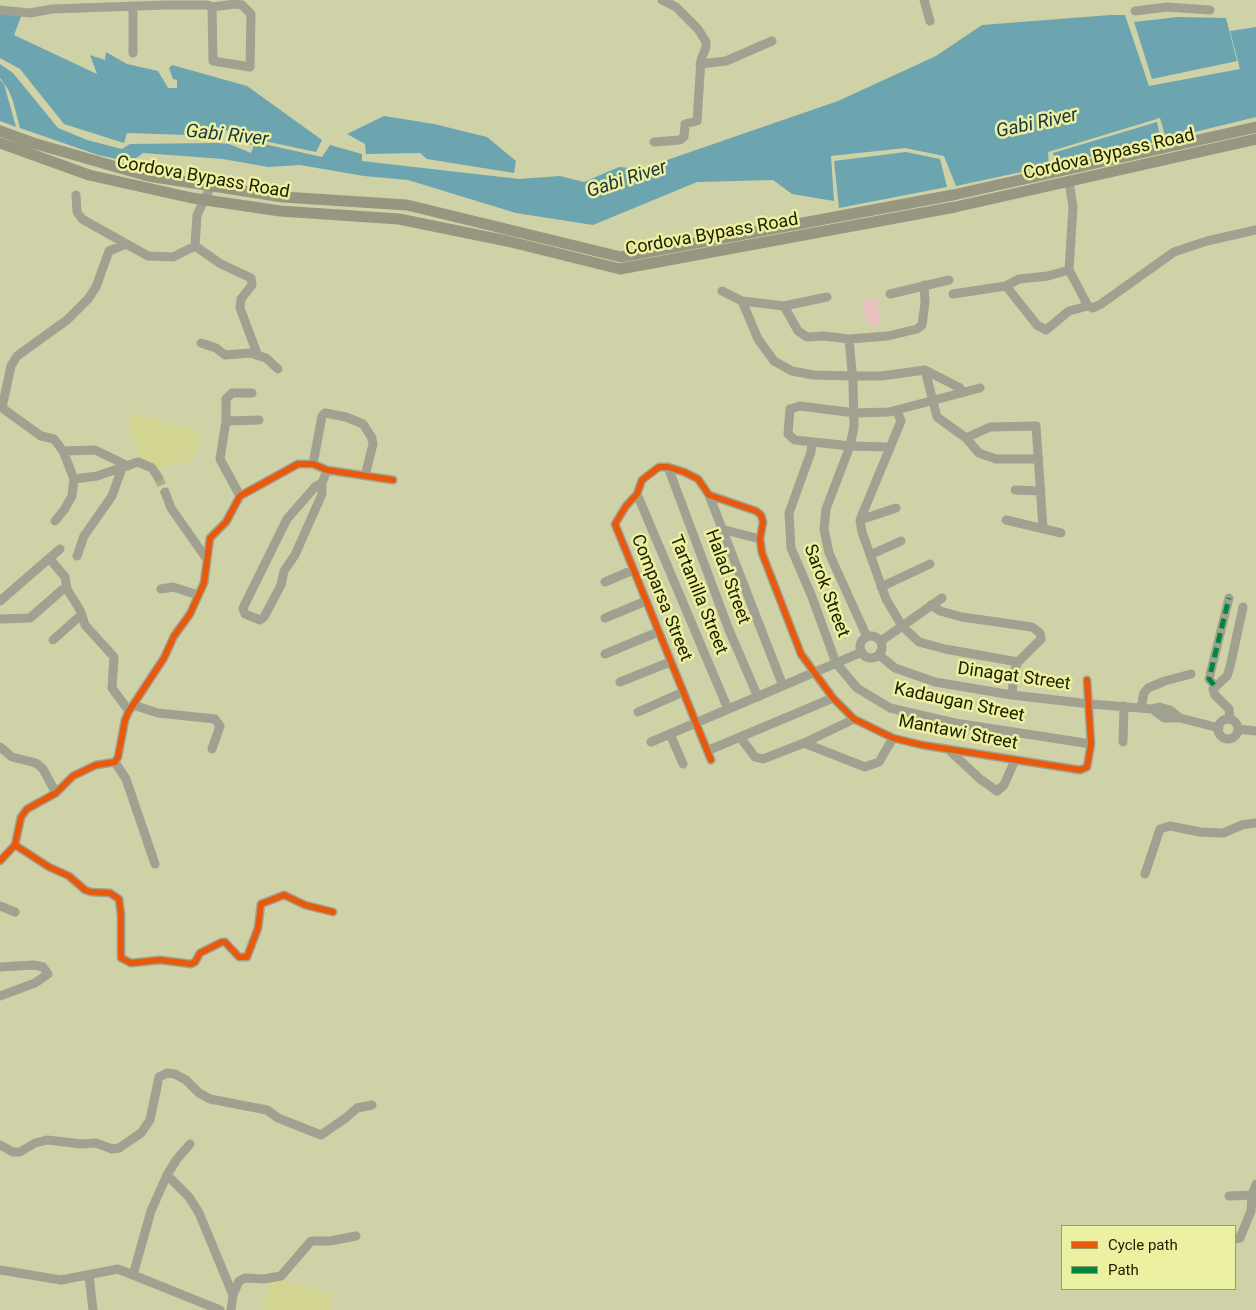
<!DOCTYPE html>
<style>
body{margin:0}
#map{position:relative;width:1256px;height:1310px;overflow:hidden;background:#cfd1a6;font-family:Roboto,sans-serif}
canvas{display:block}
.legend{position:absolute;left:1061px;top:1225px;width:175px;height:65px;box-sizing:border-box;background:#ecf0a1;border:1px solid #9b9d61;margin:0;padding:6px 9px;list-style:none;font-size:15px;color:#212101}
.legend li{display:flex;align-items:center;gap:10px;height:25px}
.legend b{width:25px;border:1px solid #9b9d61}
</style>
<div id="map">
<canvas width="1256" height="1310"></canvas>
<ul class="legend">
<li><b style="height:6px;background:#e8590c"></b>Cycle path</li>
<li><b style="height:6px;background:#00873e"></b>Path</li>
</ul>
</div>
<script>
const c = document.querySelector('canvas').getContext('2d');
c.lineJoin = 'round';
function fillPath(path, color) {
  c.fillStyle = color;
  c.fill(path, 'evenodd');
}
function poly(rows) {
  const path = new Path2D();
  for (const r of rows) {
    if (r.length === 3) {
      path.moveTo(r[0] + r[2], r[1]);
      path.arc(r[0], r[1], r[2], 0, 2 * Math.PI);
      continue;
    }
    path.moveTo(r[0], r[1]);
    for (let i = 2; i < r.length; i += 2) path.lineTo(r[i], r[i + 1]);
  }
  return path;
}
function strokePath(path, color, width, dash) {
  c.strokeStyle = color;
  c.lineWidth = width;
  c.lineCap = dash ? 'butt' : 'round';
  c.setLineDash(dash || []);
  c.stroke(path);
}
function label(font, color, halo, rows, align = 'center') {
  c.font = font + ' Roboto,sans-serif';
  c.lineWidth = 5;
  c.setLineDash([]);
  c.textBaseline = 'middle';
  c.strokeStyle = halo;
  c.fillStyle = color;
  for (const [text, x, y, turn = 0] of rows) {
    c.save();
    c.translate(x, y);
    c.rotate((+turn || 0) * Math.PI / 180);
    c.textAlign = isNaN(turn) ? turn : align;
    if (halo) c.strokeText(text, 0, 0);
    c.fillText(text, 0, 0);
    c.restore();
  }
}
const built = poly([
 [135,413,202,432,192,461,157,468,139,454,129,427],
 [272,1277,334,1294,329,1310,262,1310]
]);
const green = poly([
 [877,298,882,324,868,327,862,301]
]);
const water = poly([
 [0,11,22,14,14,35,97,74,90,55,105,60,106,52,127,64,158,71,168,88,177,88,177,80,173,79,169,68,172,65,247,86,322,140,316,152,255,139,252,145,227,137,228,131,224,130,217,136,127,133,124,143,64,124,20,69,0,58],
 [1111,15,1125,15,1149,86,1240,69,1230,31,1256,27,1256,117,1166,139,1160,118,1048,152,1049,166,956,186,944,156,905,148,831,156,834,201,792,194,773,180,697,182,593,225,516,213,408,180,364,176,300,165,268,167,223,159,143,153,131,162,98,155,20,128,13,101,8,89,0,78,0,64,13,73,58,128,87,140,122,149,130,144,218,143,229,144,251,153,255,142,322,157,330,145,362,154,362,161,519,179,560,176,584,182,619,167,641,169,838,101,936,56,982,25],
 [1178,17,1226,18,1237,61,1152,79,1134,22],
 [0,80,4,84,16,127,0,121],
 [384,116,434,124,487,137,516,161,514,173,427,159,420,153,366,154,365,144,347,134],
 [1157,122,1161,141,1056,165,1053,153],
 [906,152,940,159,947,187,839,208,834,161]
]);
const minorTunnel = poly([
 [158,477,165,492]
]);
const minor = poly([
 [924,0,930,21],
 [0,10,30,13,52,9,166,5,207,5,212,7,235,4,242,5,251,14,250,67,213,61,212,7],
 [1135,11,1167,7,1210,10],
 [133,53,133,6],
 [700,64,726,61,772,41],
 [654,142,680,140,684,137,685,124,697,121,701,60,706,47,706,42,698,29,676,7,662,0],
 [1069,182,1073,207,1069,270,1088,306],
 [76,195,77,212,82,219,148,256,173,257,195,246,221,264,251,278,252,285,241,299,240,308,258,356],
 [195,246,197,215,211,186],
 [1006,286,1037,325,1046,330,1069,311,1088,306,1093,308,1101,304,1174,252,1207,241,1256,230],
 [722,291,742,301,758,339,774,361,792,371,813,375,853,376,881,376,925,370,960,388,962,393],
 [890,294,949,280],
 [953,294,1006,286,1019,279,1048,276,1069,270],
 [742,301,784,306,827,297],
 [784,306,798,331,807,337,824,336,849,339,888,336,917,329,922,325,925,303,924,285],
 [849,339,853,382,854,427,850,446,826,509,824,529,829,553,867,637],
 [201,343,216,348,225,355,250,353,266,358,278,369],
 [925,370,937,417,966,438,990,427,1036,426,1043,528],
 [897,411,901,421,860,520,862,532,886,599,902,626,919,642,945,649,1018,662],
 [226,421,259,420],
 [966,438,979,453,996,459,1039,459],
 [812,443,811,452,789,513,791,548,812,597,836,663,857,688,890,708,955,723,1091,744],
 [889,447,850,446,795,440,788,434,790,409,800,406,855,413,889,412,980,388],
 [63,451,95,450,128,466],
 [313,464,322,416,325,413,346,417,363,424,372,438,373,444,365,476],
 [668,467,729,630,758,697],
 [74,479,97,476,138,462,152,468,158,477],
 [322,483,315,487,287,519,243,608,245,614,260,620,264,617,281,585,284,571,295,555,322,494,322,483,327,470],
 [1015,490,1041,491],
 [165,492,171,508,206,558],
 [637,494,728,709],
 [709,495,783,686],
 [240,496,220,459,226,421,226,399,232,393,252,393],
 [860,520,896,508],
 [1006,520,1061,533],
 [55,521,64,510,72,496,74,479,63,451,54,439,41,436,2,408,11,366,17,356,67,320,88,299,96,287,109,251,126,244],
 [725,530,760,539],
 [870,555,901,541],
 [77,556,84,536,112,496,122,468],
 [50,559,65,577,67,589,80,610,85,625,114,657,112,688,129,711],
 [605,582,633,570],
 [881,587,930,564],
 [161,589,173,587,198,595],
 [0,601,60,549],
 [931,605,940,611,962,617,1032,627,1040,633,1041,639,1018,662,1014,671,1012,695],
 [605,618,646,601],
 [0,619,30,618,62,590,67,589],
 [871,647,11],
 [53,640,81,615],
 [881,641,942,598],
 [605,654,658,632],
 [879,655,895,668,935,682,1012,695,1090,704,1152,709,1159,707,1170,710,1180,718],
 [620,682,670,662],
 [1214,685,1209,679,1229,598],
 [133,705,158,713,215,719,220,726,212,749],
 [1141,708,1144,693,1148,688,1165,681,1191,674],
 [1152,709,1164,718,1180,718,1219,728],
 [638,712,683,692],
 [1230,719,1229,709,1215,695,1213,689,1227,676,1230,667,1243,607],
 [1228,729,10],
 [1238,729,1256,731],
 [670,734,683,764],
 [740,737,755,757,763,759,804,743,854,719],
 [651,742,862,652],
 [1123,742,1124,706],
 [804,743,865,767,879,762,893,738],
 [0,747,12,757,36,763,43,769,56,793],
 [709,750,833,698],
 [950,751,980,779,997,791,1004,785,1015,760],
 [711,760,615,524,626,506,637,494,642,480,659,467,668,467,684,472,698,479,709,495,756,511,761,515,763,522,760,539,762,553,801,654,833,698,854,719,893,738,922,745,1080,770,1087,767,1091,744,1087,680],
 [115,762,126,779,155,864],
 [15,845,49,867,69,876,85,890,91,892,110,893,119,899,121,915,121,958,131,963,160,960,191,964,195,962,200,953,222,942,225,942,239,957,247,957,258,928,261,904,284,895,305,905,333,912],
 [0,861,15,845,21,817,27,809,56,793,73,776,96,765,115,762,118,757,125,720,129,711,164,658,174,636,190,614,204,583,210,538,226,522,240,496,298,464,313,464,327,470,393,480],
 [1145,874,1160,829,1170,826,1200,832,1223,833,1242,825,1256,823],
 [0,906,15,912],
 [0,967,34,965,43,967,48,974,35,983,0,996],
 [0,1145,13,1152,20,1152,35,1143,47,1140,82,1144,96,1143,112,1149,119,1148,141,1133,150,1120,159,1077,167,1073,175,1074,186,1080,199,1093,210,1099,267,1110,278,1118,321,1135,347,1117,357,1108,372,1105],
 [167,1175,189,1197,199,1213,233,1295,231,1310],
 [1229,1196,1252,1195],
 [1235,1239,1240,1238,1251,1211,1252,1195,1256,1184],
 [0,1270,61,1280,118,1269,220,1310],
 [89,1275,93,1310],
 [133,1275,151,1211,167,1175,177,1159,190,1144],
 [233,1295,239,1281,245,1278,264,1279,281,1276,311,1241,330,1241,356,1236]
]);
const major = poly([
 [0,131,33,143,148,176,283,197,407,205,621,257,953,195,1256,127],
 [0,143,89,175,192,198,280,211,399,219,507,241,620,269,955,207,1256,139]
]);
const quiet = poly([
 [1214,685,1209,679,1229,598]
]);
const cycleway = poly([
 [711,760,615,524,626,506,637,494,642,480,659,467,668,467,684,472,698,479,709,495,756,511,761,515,763,522,760,539,762,553,801,654,833,698,854,719,893,738,922,745,1080,770,1087,767,1091,744,1087,680],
 [15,845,49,867,69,876,85,890,91,892,110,893,119,899,121,915,121,958,131,963,160,960,191,964,195,962,200,953,222,942,225,942,239,957,247,957,258,928,261,904,284,895,305,905,333,912],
 [0,861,15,845,21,817,27,809,56,793,73,776,96,765,115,762,118,757,125,720,129,711,164,658,174,636,190,614,204,583,210,538,226,522,240,496,298,464,313,464,327,470,393,480]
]);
const streetNames = [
 ["Cordova Bypass Road",1109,155,-13],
 ["Cordova Bypass Road",203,178,10],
 ["Cordova Bypass Road",712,235,-10],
 ["Halad Street",727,577,70],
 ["Sarok Street",826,591,69],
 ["Tartanilla Street",698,595,68],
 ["Comparsa Street",661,598,68],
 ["Dinagat Street",1014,677,8],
 ["Kadaugan Street",959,703,12],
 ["Mantawi Street",958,733,11]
];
const waterNames = [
 ["Gabi River",1037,124,-12],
 ["Gabi River",227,136,6],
 ["Gabi River",627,180,-18]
];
fillPath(built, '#d2d591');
fillPath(green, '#e7c2c0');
fillPath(water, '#6ca4b0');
strokePath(minorTunnel, '#acae85', 9, [9, 4.5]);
strokePath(minor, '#a0a191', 9);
strokePath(major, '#979781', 11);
strokePath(quiet, '#00873e', 5, [10, 5]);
strokePath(cycleway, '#e8590c', 6);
label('18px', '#212101', '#ecf0a1', streetNames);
label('italic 19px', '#1c3440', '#ecf0a1', waterNames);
</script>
